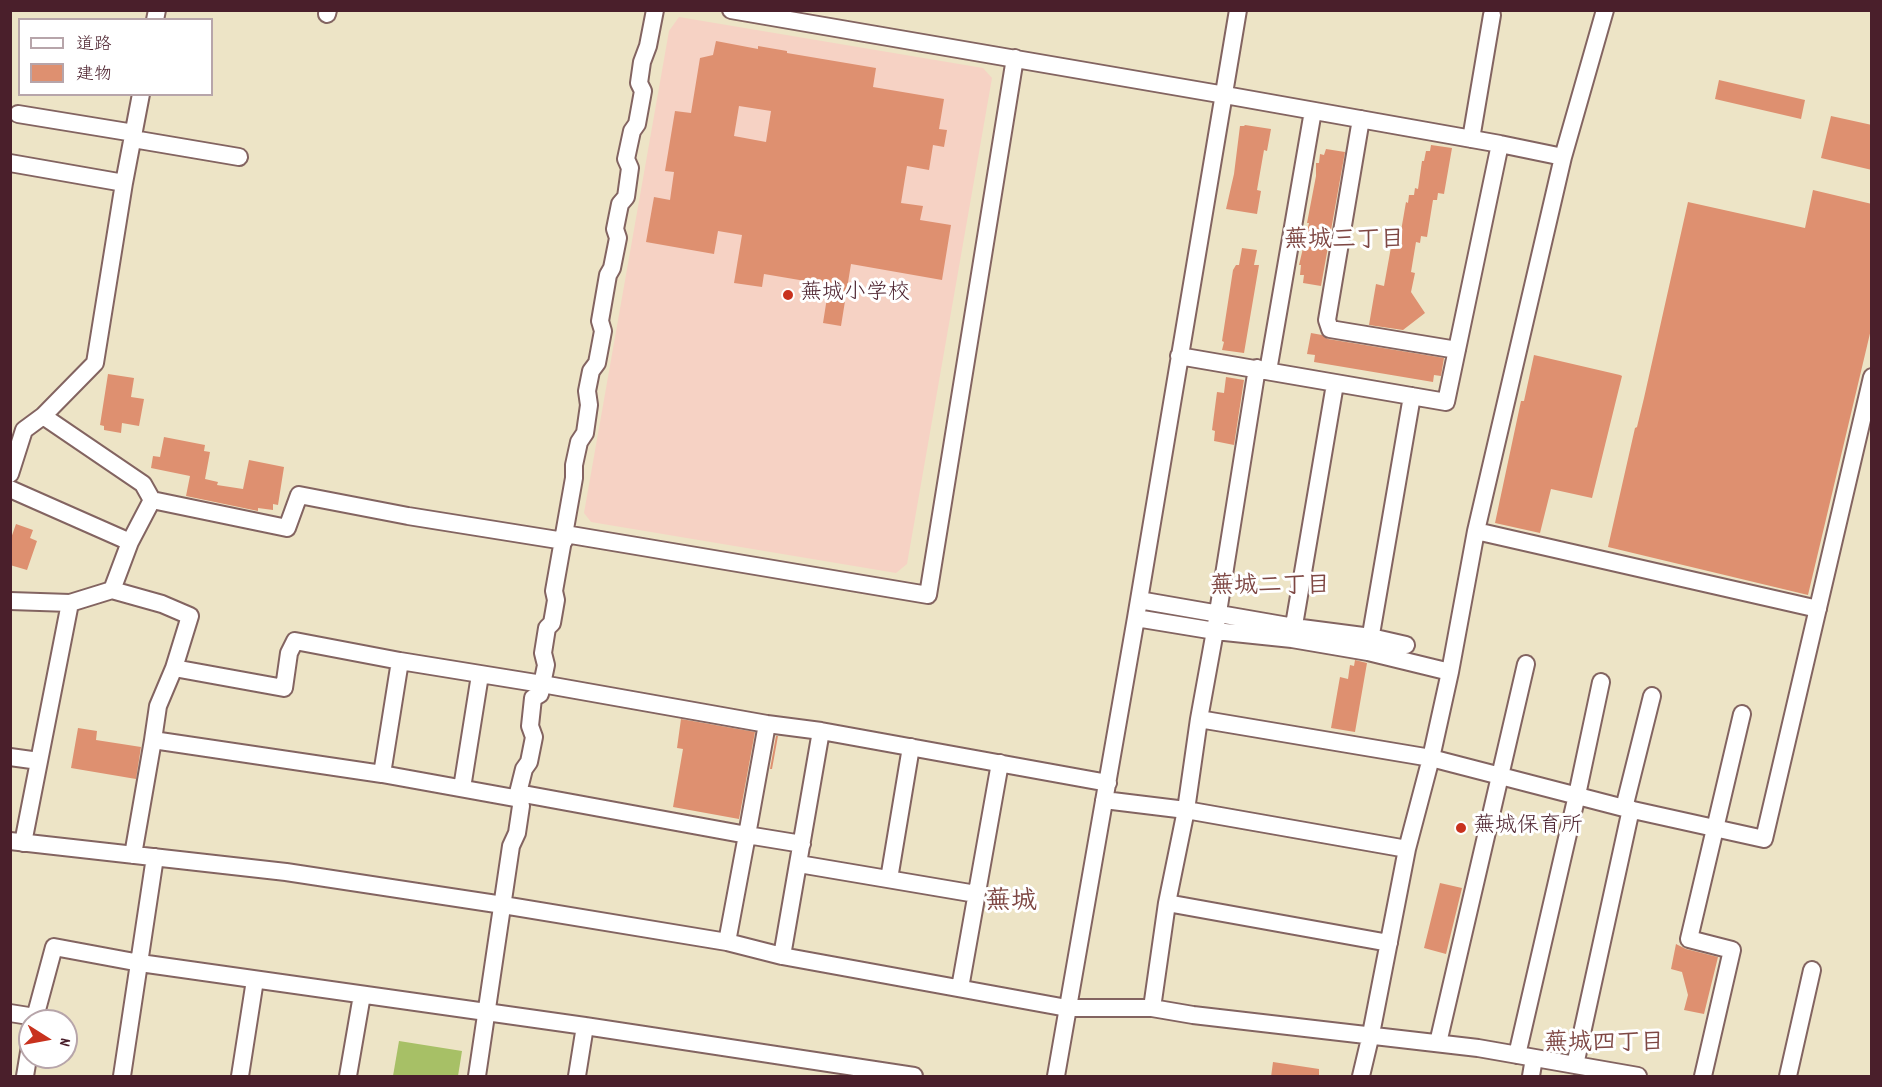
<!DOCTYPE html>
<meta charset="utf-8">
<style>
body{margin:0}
#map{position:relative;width:1882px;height:1087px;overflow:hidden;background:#ede4c6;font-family:Dekko,"Klee One",sans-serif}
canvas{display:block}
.frame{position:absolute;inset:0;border:12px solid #4a1f2b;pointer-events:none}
.legend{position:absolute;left:18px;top:18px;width:195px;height:78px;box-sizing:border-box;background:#fff;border:2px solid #b7a5aa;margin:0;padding:8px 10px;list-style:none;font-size:18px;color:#4a1f2b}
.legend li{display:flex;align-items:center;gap:12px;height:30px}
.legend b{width:30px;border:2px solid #b7a5aa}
.north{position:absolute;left:18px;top:1009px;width:60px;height:60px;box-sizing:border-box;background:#fff;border:2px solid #b7a5aa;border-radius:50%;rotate:101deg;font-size:16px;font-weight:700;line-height:24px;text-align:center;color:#4a1f2b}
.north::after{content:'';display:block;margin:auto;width:21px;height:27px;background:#c8321e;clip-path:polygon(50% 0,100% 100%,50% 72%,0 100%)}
</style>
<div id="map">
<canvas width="1882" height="1087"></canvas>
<div class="frame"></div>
<ul class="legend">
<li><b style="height:8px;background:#fff"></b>道路</li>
<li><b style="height:16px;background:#de9070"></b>建物</li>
</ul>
<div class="north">N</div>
</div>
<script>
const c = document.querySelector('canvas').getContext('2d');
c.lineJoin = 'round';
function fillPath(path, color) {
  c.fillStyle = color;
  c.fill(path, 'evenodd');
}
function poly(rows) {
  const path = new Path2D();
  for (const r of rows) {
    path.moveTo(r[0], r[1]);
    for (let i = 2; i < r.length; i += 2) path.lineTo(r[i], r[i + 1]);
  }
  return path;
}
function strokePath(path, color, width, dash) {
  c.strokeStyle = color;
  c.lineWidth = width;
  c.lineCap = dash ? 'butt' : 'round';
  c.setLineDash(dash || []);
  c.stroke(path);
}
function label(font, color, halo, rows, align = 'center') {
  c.font = font + ' Dekko,"Klee One",sans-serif';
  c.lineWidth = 6;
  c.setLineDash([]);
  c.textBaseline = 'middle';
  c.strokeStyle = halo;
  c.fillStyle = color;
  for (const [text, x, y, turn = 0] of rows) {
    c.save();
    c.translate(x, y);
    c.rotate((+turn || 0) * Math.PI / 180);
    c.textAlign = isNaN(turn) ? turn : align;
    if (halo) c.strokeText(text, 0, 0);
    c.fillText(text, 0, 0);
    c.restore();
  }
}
const built = poly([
 [679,17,983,68,992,78,907,564,896,573,591,522,584,513,669,31]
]);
const green = poly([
 [399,1041,462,1051,458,1076,393,1076]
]);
const building = poly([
 [716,41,758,49,758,46,787,51,787,53,876,68,873,87,944,99,939,129,947,130,944,147,933,145,929,170,907,166,901,203,923,206,920,220,951,225,942,280,851,264,841,326,823,323,829,285,764,274,762,287,734,283,742,235,718,231,714,254,646,242,654,197,670,200,674,172,665,171,675,111,691,113,700,58,713,55],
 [739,106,771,111,766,142,734,136],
 [1719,80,1805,100,1801,119,1715,99],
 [1831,116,1872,125,1872,170,1821,158],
 [1245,125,1271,129,1267,151,1264,150,1257,190,1261,191,1257,214,1226,209,1234,174,1240,126,1244,126],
 [1431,145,1452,148,1444,194,1438,193,1437,200,1433,200,1427,237,1421,236,1420,243,1416,242,1411,272,1415,273,1411,292,1425,313,1403,330,1369,325,1376,284,1384,286,1393,236,1397,237,1398,230,1401,231,1406,202,1408,203,1409,195,1414,195,1415,188,1418,189,1422,161,1424,161,1426,151,1430,151],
 [1326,149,1345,152,1321,286,1303,283,1304,275,1300,275,1301,265,1299,265,1309,223,1307,223,1316,176,1316,163,1319,163,1320,154,1324,155],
 [1813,190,1872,204,1872,325,1808,595,1608,547,1635,428,1637,427,1644,398,1688,202,1805,228],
 [1242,248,1257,250,1254,265,1259,265,1244,353,1222,350,1224,342,1222,341,1233,270,1236,265,1239,265],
 [1311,333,1322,335,1328,339,1444,358,1441,376,1434,375,1433,382,1314,362,1315,355,1307,354],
 [1534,355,1620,375,1622,376,1592,498,1551,489,1540,533,1495,523,1521,401,1524,401],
 [108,374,134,378,131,397,144,399,139,426,122,423,121,433,104,430,104,426,100,425],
 [1226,377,1244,380,1234,445,1214,441,1215,431,1212,430,1217,392,1224,393],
 [164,437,205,445,204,451,210,452,205,479,218,482,217,485,243,489,249,460,284,467,278,505,273,504,273,510,258,508,258,511,186,496,190,476,151,468,153,456,160,457],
 [16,524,33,530,30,538,37,541,27,570,10,565,10,541],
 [1355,660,1367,663,1355,732,1331,728,1340,677,1348,679,1350,665,1354,666],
 [681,719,755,732,739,819,673,807,683,749,677,748],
 [78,728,97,731,96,740,141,747,136,779,71,768],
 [776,736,778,736,772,769,770,769],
 [1440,883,1462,888,1446,954,1424,948],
 [1676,944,1686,949,1718,957,1704,1014,1684,1010,1688,995,1682,972,1671,969],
 [1273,1062,1319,1069,1319,1077,1271,1077]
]);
const minor = poly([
 [731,10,1225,95,1500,144,1563,157],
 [327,14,328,10],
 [155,20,157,10],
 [18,114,134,133],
 [1361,119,1327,320,1330,329,1457,350],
 [133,139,239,157],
 [1471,139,1492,15],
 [10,163,124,183],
 [1179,356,1446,402,1500,144],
 [1268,371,1313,111],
 [43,416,143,484,152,500],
 [10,474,24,430,43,416,95,363,124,183,141,94],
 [10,489,130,542],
 [1476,531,1818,609],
 [565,534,928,595,1015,58],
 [112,590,162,604,190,616,174,668,158,706,153,740],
 [1139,600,1294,627,1371,637,1406,645],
 [10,601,70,603,112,590,130,542,152,500,287,528,299,495,408,516,564,541],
 [1136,618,1215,631,1292,639,1368,652,1450,672],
 [1292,637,1335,384],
 [1369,646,1412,396],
 [174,668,284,688,289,653,295,641,400,661],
 [1199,719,1431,758,1624,808,1764,839,1872,377],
 [767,724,821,731],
 [10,757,39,761],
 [462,788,480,675],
 [518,793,747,835,767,724,542,684,400,661,382,774,520,799],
 [1104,800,1186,810,1407,849],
 [1624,808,1652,696],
 [10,841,286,872,503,905,727,942,782,956,1067,1008,1152,1008,1193,1015,1478,1048,1638,1076],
 [23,843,70,603],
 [133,855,153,740,382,774],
 [799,864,976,894],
 [889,879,911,747],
 [1167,903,1389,943],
 [727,942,747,835,802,844],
 [782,956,821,731,1108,783],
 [960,988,1000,763],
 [1152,1008,1167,903,1186,810,1199,719,1215,631,1257,368],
 [10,1013,35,1017],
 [34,1021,54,947,140,963,585,1026,914,1076],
 [1438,1043,1526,664],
 [1517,1055,1577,795,1601,682],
 [1575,1065,1631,809],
 [25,1076,30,1046],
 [122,1076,155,857],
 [240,1076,255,980],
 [348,1076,362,995],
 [477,1076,511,846,517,833,521,806,518,793,524,769,529,762,534,737,530,726,533,698,540,694,546,665,543,653,547,628,552,623,556,600,554,591,574,478,574,465,579,442,585,433,589,405,587,391,591,371,597,363,603,331,600,321,608,275,612,268,618,238,615,229,620,204,626,197,630,168,626,159,632,131,637,124,643,91,639,83,642,62,648,46,655,10],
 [577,1076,585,1026],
 [1056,1076,1136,618,1238,10],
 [1361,1076,1371,1034,1407,849,1431,758,1450,672,1476,531,1563,157,1605,10],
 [1531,1076,1534,1058],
 [1703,1076,1732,950,1689,939,1742,714],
 [1788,1076,1812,970]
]);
const markers = [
 [788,295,6,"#c8321e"],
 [1461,828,6,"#c8321e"]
];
const poiNames = [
 ["蕪城小学校",800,295],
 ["蕪城保育所",1473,828]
];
const neighbourhoodNames = [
 ["蕪城三丁目",1344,243],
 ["蕪城二丁目",1270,589],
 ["蕪城四丁目",1604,1046]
];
const quarterNames = [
 ["蕪城",1011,904]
];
fillPath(built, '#f6d2c4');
fillPath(green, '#a7c066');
fillPath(building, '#de9070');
strokePath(minor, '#836461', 20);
strokePath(minor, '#fff', 16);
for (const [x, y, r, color] of markers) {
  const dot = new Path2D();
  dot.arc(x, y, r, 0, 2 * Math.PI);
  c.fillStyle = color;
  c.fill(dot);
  strokePath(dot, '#fff', 2);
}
label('22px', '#4a1f2b', '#fff', poiNames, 'left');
label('bold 24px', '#7e4743', '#fff', neighbourhoodNames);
label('bold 26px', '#7e4743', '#fff', quarterNames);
</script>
